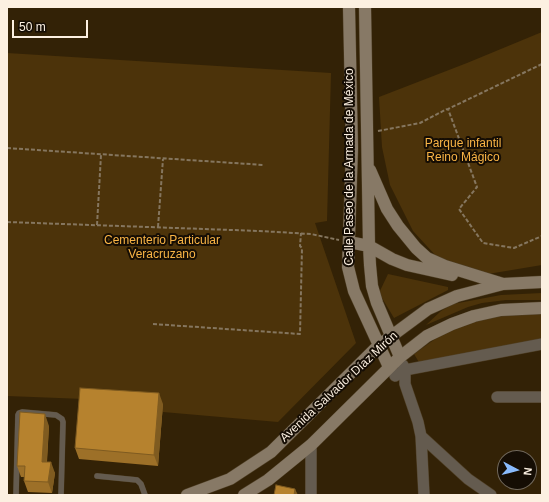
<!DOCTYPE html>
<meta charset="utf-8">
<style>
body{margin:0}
#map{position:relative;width:549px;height:502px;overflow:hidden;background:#332206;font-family:Arial,sans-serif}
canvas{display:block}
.frame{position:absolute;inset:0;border:8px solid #fcf0e1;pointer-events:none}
.north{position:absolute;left:497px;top:450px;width:40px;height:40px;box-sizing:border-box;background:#150d04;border:1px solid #71685c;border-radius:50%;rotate:97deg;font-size:11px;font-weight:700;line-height:16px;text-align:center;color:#fcf0e1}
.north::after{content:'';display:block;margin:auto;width:14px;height:18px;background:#89bafc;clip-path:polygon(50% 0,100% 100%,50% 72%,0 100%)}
.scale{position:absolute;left:12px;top:20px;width:76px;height:18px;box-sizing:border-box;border:2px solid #fcf0e1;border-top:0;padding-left:5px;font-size:12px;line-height:14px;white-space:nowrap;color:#fcf0e1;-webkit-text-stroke:3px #150d04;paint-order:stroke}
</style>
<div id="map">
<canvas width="549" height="502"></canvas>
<div class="frame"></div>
<div class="north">N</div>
<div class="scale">50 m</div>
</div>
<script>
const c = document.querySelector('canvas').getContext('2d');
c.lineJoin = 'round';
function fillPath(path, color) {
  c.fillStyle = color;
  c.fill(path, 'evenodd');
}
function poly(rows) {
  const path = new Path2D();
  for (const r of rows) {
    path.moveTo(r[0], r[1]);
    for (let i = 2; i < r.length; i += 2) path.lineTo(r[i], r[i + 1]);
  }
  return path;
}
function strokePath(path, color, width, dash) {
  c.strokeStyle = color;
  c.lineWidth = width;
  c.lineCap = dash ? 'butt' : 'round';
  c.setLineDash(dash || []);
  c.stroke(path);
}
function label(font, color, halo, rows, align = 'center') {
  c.font = font + ' Arial,sans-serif';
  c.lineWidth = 4;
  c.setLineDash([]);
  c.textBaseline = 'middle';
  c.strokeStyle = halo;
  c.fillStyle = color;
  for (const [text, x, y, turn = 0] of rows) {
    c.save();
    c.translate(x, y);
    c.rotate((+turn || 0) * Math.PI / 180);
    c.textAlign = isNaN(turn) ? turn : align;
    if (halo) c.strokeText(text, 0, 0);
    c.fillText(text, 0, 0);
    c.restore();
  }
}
const green = poly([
 [542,32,542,265,482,275,437,257,413,231,390,185,382,147,379,97,467,63],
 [7,53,331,73,327,221,315,223,356,343,278,422,163,412,163,405,84,399,7,396],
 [388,274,448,287,448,290,394,318,379,293],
 [542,293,542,300,506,300,482,303,468,307,426,325,441,311,453,304,501,295],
 [542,312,542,339,420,364,414,354,452,327,505,313]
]);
const path = poly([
 [542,64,448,109,477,187,459,209,483,243,514,248,542,236],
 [378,131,420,123,447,109],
 [7,148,264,165],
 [7,222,260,231,311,234,339,240],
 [97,225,101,155],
 [158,227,163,159],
 [153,324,300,334,302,248,300,246,301,233]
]);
const lane = poly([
 [97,476,137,480,141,484,145,495],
 [16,495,18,415,19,413,22,412,56,415,62,419,63,422,61,495]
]);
const street = poly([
 [403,365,405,370,405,384,418,422,421,436,424,495],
 [395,376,405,370,542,344],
 [497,397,542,397],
 [421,436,468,479,491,495],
 [311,445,311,495]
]);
const secondary = poly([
 [349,7,352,148,348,267,354,291,389,367],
 [365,7,369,246,370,265,372,286,377,303,400,357],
 [370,170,387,209,398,226,416,248,427,258,445,266,503,284],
 [349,242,369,246,392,259,407,265,452,275],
 [187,495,230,479,271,452,378,346,428,309,457,296,503,284,542,282],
 [244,495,268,480,311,445,400,357,427,336,452,324,474,316,501,310,542,308]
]);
const wall = poly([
 [163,404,158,466,79,459,75,448],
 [49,426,47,462,55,473,52,493,28,492,24,481,25,477,21,477,17,466]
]);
const shadedWall = poly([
 [159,393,163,404,158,466,154,455],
 [45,414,49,426,46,473,42,462],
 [51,462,55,473,52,493,48,482],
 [295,489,298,495,294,495]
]);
const building = poly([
 [80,388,159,393,154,455,75,448,80,388],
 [20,412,45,414,42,462,51,462,48,482,24,481,25,466,17,466,20,412],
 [276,485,295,489,294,495,274,495,276,485]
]);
const parkNames = [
 ["Parque infantil",463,144],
 ["Reino Mágico",463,158],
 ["Cementerio Particular",162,241],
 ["Veracruzano",162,255]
];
const streetNames = [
 ["Calle Paseo de la Armada de México",350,167,-90],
 ["Avenida Salvador Díaz Mirón",339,387,-43]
];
fillPath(green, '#4c330a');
strokePath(lane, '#4f3f25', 6);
strokePath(street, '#4f3f25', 12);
strokePath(secondary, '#4f3f25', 13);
strokePath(path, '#85765f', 2, [4, 2]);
strokePath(lane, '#645b4f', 5.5);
strokePath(street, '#645b4f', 11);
strokePath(secondary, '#877966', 12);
fillPath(wall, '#9d7028');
fillPath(shadedWall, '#7f5b20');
fillPath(building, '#b6822e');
strokePath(building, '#7f5b20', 1);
label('12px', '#f9b445', '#150d04', parkNames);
label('12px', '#fcf0e1', '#150d04', streetNames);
</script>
